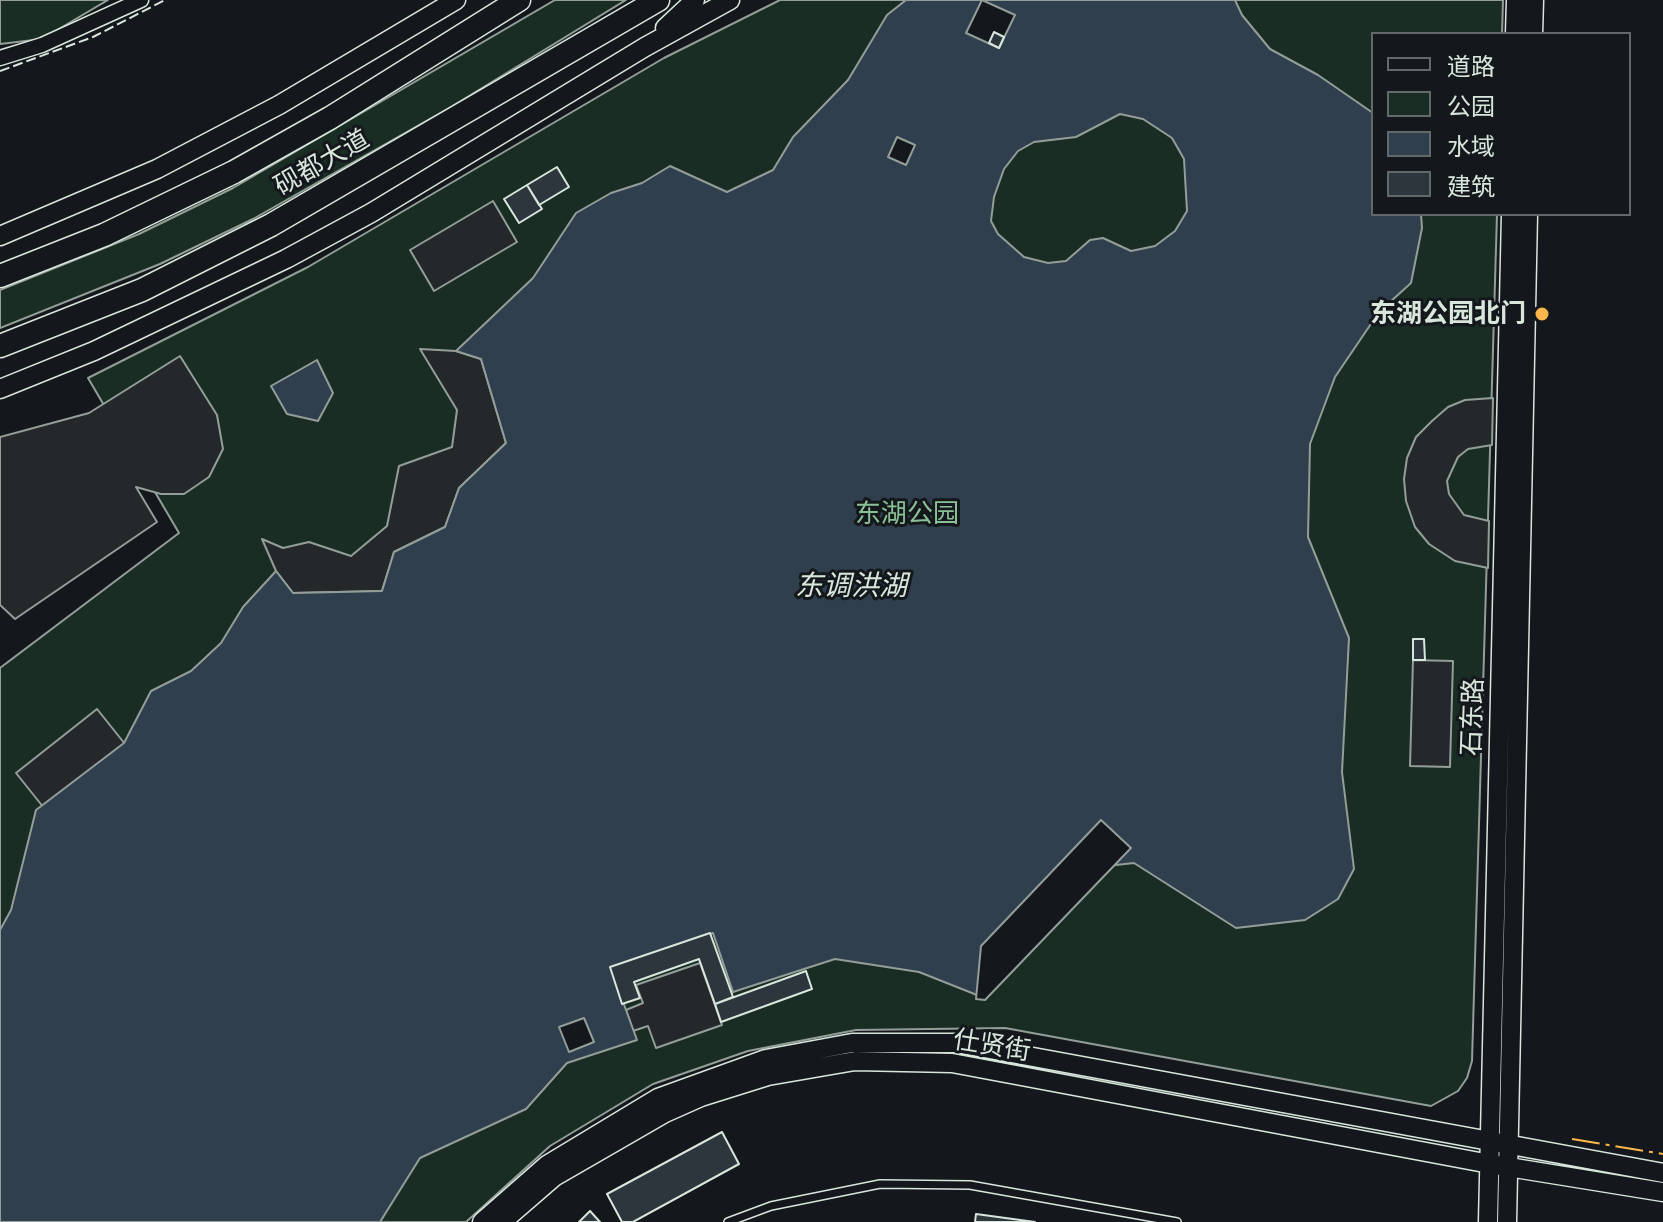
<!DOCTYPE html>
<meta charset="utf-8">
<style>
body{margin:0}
#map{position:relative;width:1663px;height:1222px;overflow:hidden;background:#14181c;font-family:Quicksand,"Noto Sans SC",sans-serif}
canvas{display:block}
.legend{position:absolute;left:1371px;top:32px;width:260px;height:184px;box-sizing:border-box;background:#14181c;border:2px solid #626a69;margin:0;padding:10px 14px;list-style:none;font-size:24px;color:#d8e6dc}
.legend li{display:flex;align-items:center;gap:16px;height:40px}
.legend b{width:40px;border:2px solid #626a69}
</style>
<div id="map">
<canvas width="1663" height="1222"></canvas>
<ul class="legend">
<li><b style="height:10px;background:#14181c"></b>道路</li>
<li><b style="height:22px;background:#1a2d24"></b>公园</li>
<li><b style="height:22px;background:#2f3f4d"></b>水域</li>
<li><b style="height:22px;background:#2c363c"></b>建筑</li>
</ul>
</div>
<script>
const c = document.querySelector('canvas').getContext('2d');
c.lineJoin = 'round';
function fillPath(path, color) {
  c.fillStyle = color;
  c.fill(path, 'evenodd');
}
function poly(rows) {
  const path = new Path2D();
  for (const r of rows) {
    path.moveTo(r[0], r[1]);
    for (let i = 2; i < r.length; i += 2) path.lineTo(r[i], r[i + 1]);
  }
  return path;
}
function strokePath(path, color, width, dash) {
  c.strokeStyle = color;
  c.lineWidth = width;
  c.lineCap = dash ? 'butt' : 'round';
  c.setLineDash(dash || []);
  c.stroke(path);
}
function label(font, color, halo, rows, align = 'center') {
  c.font = font + ' Quicksand,"Noto Sans SC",sans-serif';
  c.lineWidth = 6;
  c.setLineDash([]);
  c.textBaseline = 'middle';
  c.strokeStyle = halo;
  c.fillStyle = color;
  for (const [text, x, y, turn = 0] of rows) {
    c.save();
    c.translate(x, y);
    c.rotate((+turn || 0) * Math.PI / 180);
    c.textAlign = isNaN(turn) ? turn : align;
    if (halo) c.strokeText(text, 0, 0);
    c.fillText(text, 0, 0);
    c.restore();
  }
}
const green = poly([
 [0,0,108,0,42,39,0,44,0,0],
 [555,0,626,0,451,107,253,219,160,264,0,328,0,290,139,234,233,188,555,0],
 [780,0,1503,0,1502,34,1373,34,1373,214,1497,214,1472,1061,1467,1078,1458,1091,1431,1106,1005,1028,856,1030,748,1051,653,1084,550,1146,466,1222,0,1222,0,668,179,533,88,378,308,267,664,58,780,0]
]);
const parking = poly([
 [493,201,517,242,434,291,410,250,493,201],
 [420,349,456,351,481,359,506,443,459,488,445,527,394,552,382,591,293,593,276,571,262,539,283,548,309,542,351,556,387,526,399,466,452,447,457,410,420,349],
 [180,356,217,415,223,449,209,477,184,494,161,494,136,487,157,522,15,619,0,605,0,437,89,413,180,356],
 [1493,398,1492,445,1468,449,1458,457,1447,481,1449,494,1464,515,1489,521,1488,568,1455,561,1429,544,1415,527,1406,501,1404,479,1407,458,1416,437,1432,421,1448,407,1465,400,1493,398],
 [1413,660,1453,661,1450,767,1410,766,1413,660],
 [97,709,137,759,56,823,16,773,97,709],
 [700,963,722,1025,656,1048,648,1026,633,1031,626,1010,643,1003,636,985,700,963]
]);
const water = poly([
 [906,0,1235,0,1242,15,1270,49,1318,75,1373,113,1373,214,1421,214,1422,228,1411,283,1379,312,1335,377,1310,444,1308,537,1349,638,1342,772,1354,869,1338,899,1305,920,1236,928,1134,863,1107,866,982,997,919,972,835,959,733,992,713,933,611,969,637,1040,567,1063,526,1109,420,1158,380,1222,0,1222,0,930,11,910,36,810,124,743,151,691,191,671,221,643,243,607,276,571,293,593,382,591,394,552,445,527,459,488,506,443,481,359,456,351,533,278,576,213,611,193,642,183,670,166,727,192,773,170,793,137,848,80,887,15,906,0],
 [1120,114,1143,119,1172,138,1184,159,1187,211,1175,231,1155,246,1131,251,1103,238,1090,240,1066,261,1048,263,1024,257,998,234,991,221,994,197,1004,169,1018,151,1034,142,1076,137,1120,114],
 [317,360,333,393,318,421,287,414,271,386,317,360]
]);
const pier = poly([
 [982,0,1015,15,999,48,966,33,982,0],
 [897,137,915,145,906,165,888,157,897,137],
 [1101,820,1131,848,985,1000,976,999,981,946,1101,820],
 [584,1018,594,1042,569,1052,559,1027,584,1018]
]);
const building = poly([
 [994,32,1004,37,999,48,989,43,994,32],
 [557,167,569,187,539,205,527,185,557,167],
 [527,185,542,209,519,223,504,199,527,185],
 [1413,639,1424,639,1425,660,1413,660,1413,639],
 [710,933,733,997,715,1004,699,959,634,982,640,998,622,1004,610,967,710,933],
 [806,971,812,989,721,1022,715,1004,806,971],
 [722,1132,739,1164,633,1222,622,1222,607,1194,722,1132],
 [590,1211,600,1222,579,1222,590,1211],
 [976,1214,1035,1222,975,1222,976,1214]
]);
const service = poly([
 [728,1222,771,1206,880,1184,970,1185,1177,1222]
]);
const minor = poly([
 [0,58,42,45,141,0]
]);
const tertiary = poly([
 [665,28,695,0],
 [1515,34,1516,0],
 [1533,34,1534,0],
 [0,236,157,169,279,105,456,0],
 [0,389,94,351,286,259,371,213,645,47,730,0],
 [482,1222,547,1165,658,1098,766,1059,852,1043,957,1043,1663,1173],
 [502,1222,554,1177,665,1113,701,1097,768,1076,855,1061,952,1063,1490,1164,1663,1192],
 [1488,1222,1511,214],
 [1507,1222,1528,214]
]);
const primary = poly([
 [0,276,104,235,234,172,330,118,519,0],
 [0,346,142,290,271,225,658,0]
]);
const fence = poly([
 [0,71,93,37,165,0]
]);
const power = poly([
 [1572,1139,1663,1154]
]);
const markers = [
 [1542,314,8,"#ffb74d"]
];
const streetNames = [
 ["砚都大道",322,163,-30],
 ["石东路",1473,717,-88],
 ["仕贤街",992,1046,9]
];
const poiNames = [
 ["东湖公园北门",1526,314]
];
const parkNames = [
 ["东湖公园",907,514]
];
const waterNames = [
 ["东调洪湖",851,587]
];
fillPath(green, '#1a2d24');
strokePath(green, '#939e99', 2);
fillPath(parking, '#24282b');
strokePath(parking, '#939e99', 2);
fillPath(water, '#2f3f4d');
strokePath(water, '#939e99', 2);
fillPath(pier, '#14181c');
strokePath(pier, '#939e99', 2);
fillPath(building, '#2c363c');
strokePath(building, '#d8e6dc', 2);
strokePath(service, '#d8e6dc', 10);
strokePath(minor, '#d8e6dc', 17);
strokePath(tertiary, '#d8e6dc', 21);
strokePath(primary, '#d8e6dc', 25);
strokePath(service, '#14181c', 7);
strokePath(minor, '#14181c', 14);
strokePath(tertiary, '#14181c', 18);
strokePath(primary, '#14181c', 22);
strokePath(fence, '#d8e6dc', 2, [10, 4]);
strokePath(power, '#ffb74d', 2, [28, 6, 4, 6]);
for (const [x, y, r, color] of markers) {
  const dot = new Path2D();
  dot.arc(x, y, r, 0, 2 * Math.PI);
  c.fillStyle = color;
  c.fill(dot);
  strokePath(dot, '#14181c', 3);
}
label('26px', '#d8e6dc', '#14181c', streetNames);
label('bold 26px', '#d8e6dc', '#14181c', poiNames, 'right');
label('26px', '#8ac095', '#14181c', parkNames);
label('italic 28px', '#d8e6dc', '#14181c', waterNames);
</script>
